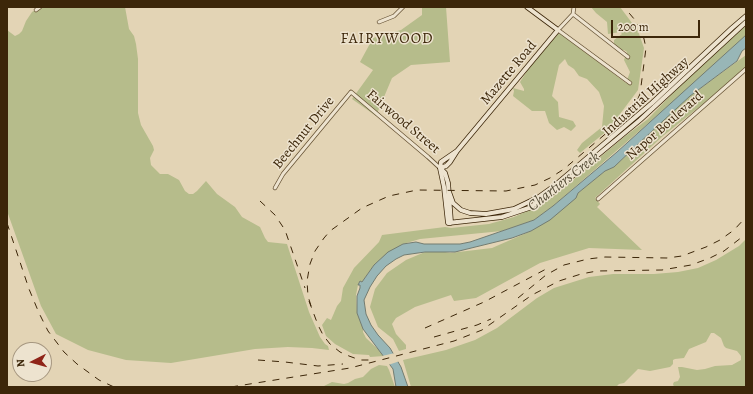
<!DOCTYPE html>
<style>
body{margin:0}
#map{position:relative;width:753px;height:394px;overflow:hidden;background:#e3d4b5;font-family:Alegreya,serif}
canvas{display:block}
.frame{position:absolute;inset:0;border:8px solid #3c2609;pointer-events:none}
.north{position:absolute;left:12px;top:342px;width:40px;height:40px;box-sizing:border-box;background:#ede3cf;border:1px solid #a69780;border-radius:50%;rotate:264deg;font-size:11px;font-weight:700;line-height:16px;text-align:center;color:#3c2609}
.north::after{content:'';display:block;margin:auto;width:14px;height:18px;background:#8f2418;clip-path:polygon(50% 0,100% 100%,50% 72%,0 100%)}
.scale{position:absolute;left:611px;top:20px;width:89px;height:18px;box-sizing:border-box;border:2px solid #3c2609;border-top:0;padding-left:5px;font-size:12px;line-height:14px;white-space:nowrap;color:#3c2609;-webkit-text-stroke:3px #ede3cf;paint-order:stroke}
</style>
<div id="map">
<canvas width="753" height="394"></canvas>
<div class="frame"></div>
<div class="north">N</div>
<div class="scale">200 m</div>
</div>
<script>
const c = document.querySelector('canvas').getContext('2d');
c.lineJoin = 'round';
function fillPath(path, color) {
  c.fillStyle = color;
  c.fill(path, 'evenodd');
}
function poly(rows) {
  const path = new Path2D();
  for (const r of rows) {
    path.moveTo(r[0], r[1]);
    for (let i = 2; i < r.length; i += 2) path.lineTo(r[i], r[i + 1]);
  }
  return path;
}
function strokePath(path, color, width, dash) {
  c.strokeStyle = color;
  c.lineWidth = width;
  c.lineCap = dash ? 'butt' : 'round';
  c.setLineDash(dash || []);
  c.stroke(path);
}
function label(font, color, halo, rows, align = 'center') {
  c.font = font + ' Alegreya,serif';
  c.lineWidth = 3;
  c.setLineDash([]);
  c.textBaseline = 'middle';
  c.strokeStyle = halo;
  c.fillStyle = color;
  for (const [text, x, y, turn = 0] of rows) {
    c.save();
    c.translate(x, y);
    c.rotate((+turn || 0) * Math.PI / 180);
    c.textAlign = isNaN(turn) ? turn : align;
    if (halo) c.strokeText(text, 0, 0);
    c.fillText(text, 0, 0);
    c.restore();
  }
}
const green = poly([
 [42,7,125,7,129,29,134,36,136,44,138,59,138,113,141,125,153,146,154,150,150,158,151,165,160,174,168,174,179,180,185,191,189,194,193,194,197,191,206,181,217,194,235,207,242,217,260,227,265,238,268,242,287,244,309,312,320,337,325,344,328,346,329,350,312,348,288,347,255,349,171,363,126,360,88,350,56,334,41,306,7,211,7,30,15,36,19,34,22,31,26,21,32,12,35,10,39,10],
 [422,7,446,7,450,62,411,65,392,78,376,116,352,99,373,70,360,62,373,38,401,30,422,15],
 [591,7,620,7,638,31,644,48,638,90,608,130,580,153,577,150,582,143,602,127,604,106,599,92,587,79,579,76,574,69,568,65,565,59,559,65,552,96,558,102,559,117,573,121,576,126,571,131,564,127,557,130,549,123,545,111,532,111,513,96,514,91,513,88,524,91,524,89,520,82,529,68,558,34,562,34,626,83,630,72,624,60,627,52,624,50,617,51,614,48,614,40,622,34,620,32,608,34,607,22,596,13],
 [746,26,746,35,699,79,553,206,534,220,502,231,420,239,403,244,374,265,362,282,360,281,358,285,356,295,357,313,363,328,363,332,366,338,381,352,384,356,370,357,369,355,353,354,335,344,326,336,322,325,327,318,331,320,337,306,341,301,343,288,354,268,379,242,382,235,429,229,445,227,451,228,489,224,514,217,540,205,554,196,624,137,648,119,670,96,727,41],
 [746,55,746,67,728,84,663,136,595,198,600,204,597,207,642,250,589,248,540,263,476,298,454,301,451,295,415,307,396,318,392,324,396,334,406,345,406,349,399,351,393,339,378,327,370,307,375,289,387,273,406,260,425,252,445,252,450,253,492,248,531,231,605,171,614,167,637,145,690,96],
 [746,239,746,387,674,387,673,384,674,382,678,381,680,377,678,367,682,367,697,370,705,369,715,366,732,365,741,360,741,356,737,351,726,348,724,346,721,338,714,333,711,333,706,342,689,349,684,358,675,359,673,360,673,364,670,367,650,371,638,369,624,383,619,384,616,387,411,387,403,360,446,350,475,340,497,328,537,298,554,288,589,277,613,274,654,274,678,272,698,268,716,260,739,246],
 [379,365,387,366,389,370,395,387,322,387,332,382,344,384,348,383,355,379,363,377,371,369]
]);
const water = poly([
 [746,35,746,48,742,51,737,61,690,96,637,145,614,167,605,171,578,193,576,198,550,220,531,231,512,238,455,252,425,252,404,255,396,259,386,266,377,276,370,287,364,300,366,314,371,325,378,335,390,348,401,367,408,387,396,387,393,369,363,329,357,313,357,296,360,288,360,285,358,285,360,281,362,282,374,265,388,252,403,244,416,242,424,244,460,244,470,242,534,220,553,206,617,152,746,35]
]);
const pier = poly([
 [395,353,400,361,388,365,382,356]
]);
const street = poly([
 [574,7,573,14,558,30,630,83],
 [36,10,40,7],
 [573,14,628,57],
 [379,22,394,16,403,7],
 [275,188,283,174,351,92,428,157,440,168],
 [598,199,746,69]
]);
const secondary = poly([
 [457,151,441,162,440,168,444,187,448,223,502,217,529,208,552,193,640,120,746,22],
 [440,168,446,166,450,162,457,151,558,30,527,7],
 [440,168,445,173,448,183,451,223],
 [449,192,453,203,461,210,470,213,486,214,514,209,539,197,553,187,652,103,732,28,746,16]
]);
const rail = poly([
 [260,201,275,215,285,230,305,288],
 [7,223,29,289,39,313,48,331,64,352,77,364,99,380,114,387],
 [518,298,546,275,564,265,588,259,605,257,667,258,682,256,706,247,720,240,734,230,746,217],
 [309,301,318,325,323,335,330,344,340,352,349,356,360,360,370,360],
 [311,306,308,296,307,281,310,264,315,251,324,238,330,231,362,208,389,196,417,190,506,191,535,185,550,178,564,169,629,114,635,105,640,94,646,48,644,39,641,29,635,20,624,7],
 [425,328,484,302,548,268],
 [434,337,477,325,491,319],
 [258,360,285,362,318,366,343,364],
 [231,387,350,368,454,341,482,330,532,295,559,281,581,274,597,271,662,270,691,265,710,258,724,251,746,234]
]);
const streetNames = [
 ["Mazette Road",509,73,-50],
 ["Industrial Highway",646,97,-42],
 ["Fairwood Street",403,122,40],
 ["Napor Boulevard",665,126,-41],
 ["Beechnut Drive",304,133,-51]
];
const neighbourhoodNames = [
 ["FAIRYWOOD",387,39]
];
const waterNames = [
 ["Chartiers Creek",564,182,-38]
];
fillPath(green, '#b6bc8b');
fillPath(water, '#98b6b7');
strokePath(water, '#737c71', 1);
fillPath(pier, '#e3d4b5');
strokePath(street, '#665234', 4.5);
strokePath(secondary, '#3c2609', 5.5);
strokePath(street, '#ede3cf', 3);
strokePath(secondary, '#ede3cf', 4);
strokePath(rail, '#3c2609', 1, [7, 7]);
label('14px', '#3c2609', '#ede3cf', streetNames);
c.letterSpacing = '1px';
label('15px', '#3c2609', '#ede3cf', neighbourhoodNames);
c.letterSpacing = '0px';
label('italic 15px', '#534a34', '#ede3cf', waterNames);
</script>
